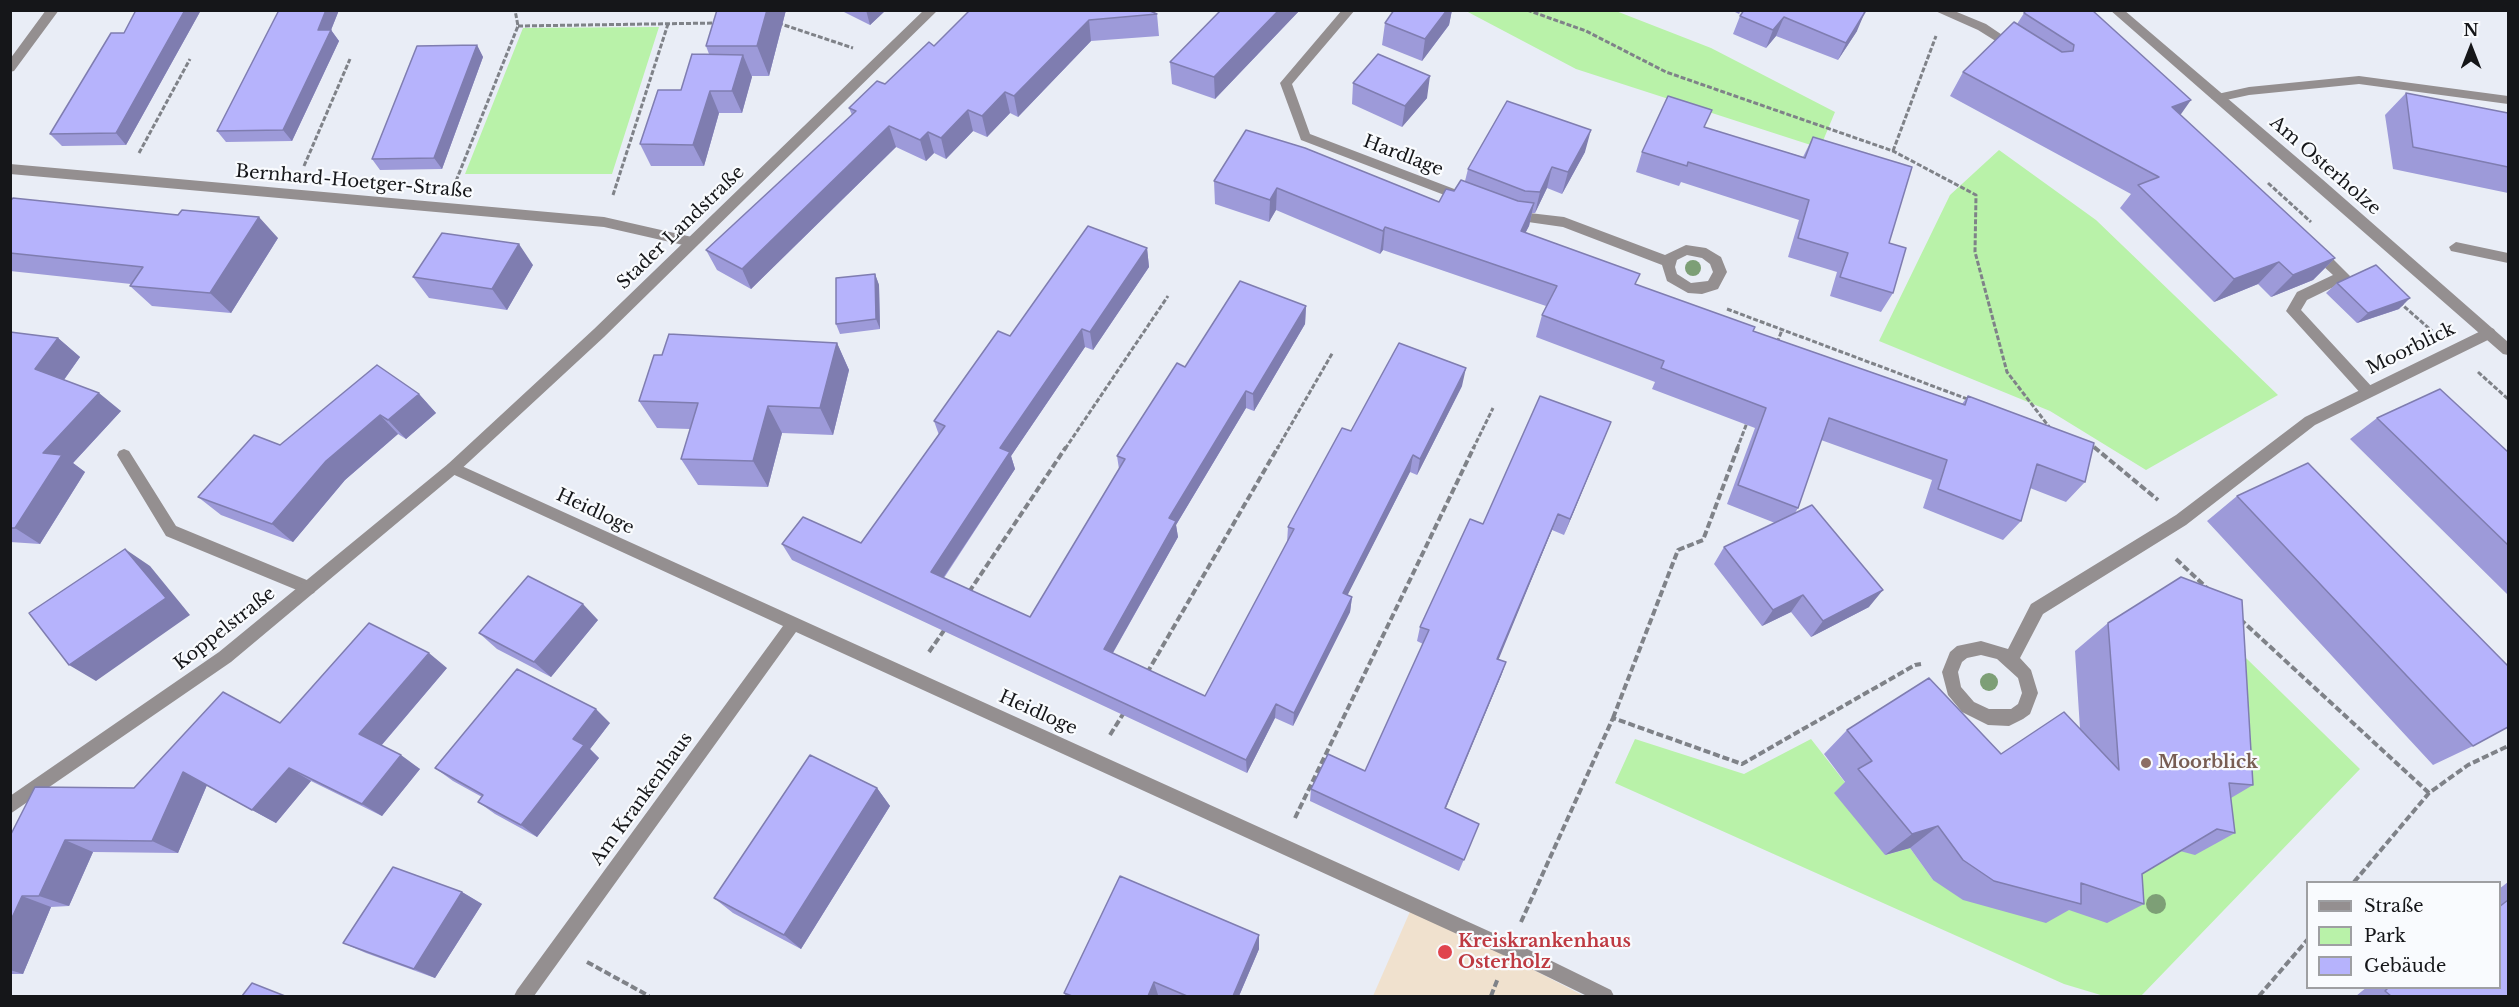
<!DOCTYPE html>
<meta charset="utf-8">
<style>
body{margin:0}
#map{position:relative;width:2519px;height:1007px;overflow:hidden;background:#e9edf6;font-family:"Libre Baskerville",serif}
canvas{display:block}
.frame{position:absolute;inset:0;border:12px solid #151619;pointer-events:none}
.legend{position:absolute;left:2306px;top:881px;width:195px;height:108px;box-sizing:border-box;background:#f9fbfe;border:2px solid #9e9fa2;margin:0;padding:8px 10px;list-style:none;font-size:18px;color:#151619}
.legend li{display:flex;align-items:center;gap:12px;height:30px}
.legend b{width:30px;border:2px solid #9e9fa2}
.north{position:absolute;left:2441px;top:18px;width:60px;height:60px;-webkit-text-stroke:4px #f9fbfe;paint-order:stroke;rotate:0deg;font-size:16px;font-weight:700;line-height:24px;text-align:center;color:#151619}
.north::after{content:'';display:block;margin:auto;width:21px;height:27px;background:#151619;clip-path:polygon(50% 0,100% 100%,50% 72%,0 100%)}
</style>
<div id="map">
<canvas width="2519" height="1007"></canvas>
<div class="frame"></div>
<ul class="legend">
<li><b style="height:8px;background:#948f90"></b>Straße</li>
<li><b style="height:16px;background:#b9f2a9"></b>Park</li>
<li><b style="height:16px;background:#b6b3fc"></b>Gebäude</li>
</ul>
<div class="north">N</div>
</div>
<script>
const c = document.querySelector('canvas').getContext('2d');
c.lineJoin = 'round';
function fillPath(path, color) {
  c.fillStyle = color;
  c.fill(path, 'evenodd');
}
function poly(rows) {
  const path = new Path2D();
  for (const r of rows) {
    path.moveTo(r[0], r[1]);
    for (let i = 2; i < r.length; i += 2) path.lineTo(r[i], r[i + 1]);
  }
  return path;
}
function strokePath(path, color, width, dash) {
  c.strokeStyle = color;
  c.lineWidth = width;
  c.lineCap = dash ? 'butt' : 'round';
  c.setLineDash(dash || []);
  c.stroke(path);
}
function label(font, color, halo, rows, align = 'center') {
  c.font = font + ' "Libre Baskerville",serif';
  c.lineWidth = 4.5;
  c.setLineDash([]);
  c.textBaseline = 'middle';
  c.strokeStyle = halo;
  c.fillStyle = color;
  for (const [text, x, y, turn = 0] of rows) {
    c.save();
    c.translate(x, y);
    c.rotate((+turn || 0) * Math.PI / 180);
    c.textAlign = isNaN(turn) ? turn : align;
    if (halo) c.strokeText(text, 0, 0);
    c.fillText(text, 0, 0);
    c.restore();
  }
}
const medical = poly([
 [1412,907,1584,996,1373,996]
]);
const green = poly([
 [1466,11,1616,11,1711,48,1835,112,1820,148,1576,69],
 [659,27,612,174,465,174,523,28],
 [1999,150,2096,220,2278,395,2146,470,2050,411,1879,341,1950,195],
 [2210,623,2360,769,2141,996,2104,996,2064,984,1615,783,1635,739,1744,774,1811,739,1847,785,1885,855,1910,848,1933,880]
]);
const pathFar1 = poly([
 [1527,10,1586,31,1666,72,1893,151,1976,195,1975,252,2007,372,2050,428],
 [778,23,853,48],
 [518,26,716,23],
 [1893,151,1936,36],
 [139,153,190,59],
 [304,166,350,59],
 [456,181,518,26,515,10],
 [2268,183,2311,222],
 [613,195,668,24],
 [2399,302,2432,331],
 [1727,309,1970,400],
 [1777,343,1782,330],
 [2478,372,2508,399],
 [2090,444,2096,449],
 [1065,449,1168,296],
 [1277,449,1333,352],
 [1473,449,1493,408],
 [1737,449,1748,420]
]);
const path = poly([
 [2094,447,2158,500],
 [2176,559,2208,589],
 [969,592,1066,447],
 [2240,619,2429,793],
 [929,652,945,629],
 [1147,673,1278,447],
 [1613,718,1678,550,1703,540,1738,447],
 [1110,735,1125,711],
 [1295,818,1474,447],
 [2354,882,2429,793,2468,765,2508,746],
 [1521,922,1613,718,1742,764,1915,665,1921,664],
 [587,962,649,996],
 [1491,996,1498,978],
 [2259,996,2308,939]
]);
const service = poly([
 [1933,10,1952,10,1986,24,2020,47,2018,50,2010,50,1978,30,1933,10],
 [2456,242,2508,253,2508,263,2451,251,2449,247,2456,242],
 [2316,246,2321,247,2350,276,2348,280,2307,300,2301,310,2373,388,2375,392,2373,396,2363,396,2286,311,2297,292,2333,275,2311,255,2309,251,2311,247,2316,246],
 [124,449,129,451,176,526,314,583,317,588,314,593,309,595,304,593,166,536,117,455,119,451,124,449]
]);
const minor = poly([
 [46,10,59,10,14,71,10,72,10,59,46,10],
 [1342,10,1355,10,1292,84,1310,134,1470,195,1472,198,1470,201,1460,201,1301,140,1280,83,1342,10],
 [2359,76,2508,96,2508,104,2359,84,2249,95,2217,102,2211,98,2213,95,2249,87,2359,76],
 [10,164,604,217,692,237,699,242,692,247,604,227,10,174,10,164],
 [1512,211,1564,217,1665,255,1686,245,1706,248,1721,257,1727,272,1718,289,1702,294,1688,293,1667,281,1662,265,1563,227,1507,219,1505,216,1512,211],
 [1687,255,1702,258,1710,264,1713,272,1708,281,1691,283,1677,274,1675,267,1677,260,1687,255],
 [2489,327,2494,329,2496,333,2494,337,2315,425,2186,525,2043,614,2020,658,2031,670,2038,693,2030,714,2023,719,2009,726,1988,725,1962,712,1948,695,1942,672,1950,652,1957,646,1981,641,2008,649,2031,604,2176,515,2305,417,2489,327],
 [1981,655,1997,659,2018,678,2022,693,2018,704,2011,709,1989,709,1974,702,1961,687,1958,672,1962,662,1967,658,1981,655],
 [453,462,1515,943,1611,990,1614,996,1587,996,1503,955,796,632,534,996,514,996,517,990,783,626,448,472,446,468,448,464,453,462]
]);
const tertiary = poly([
 [924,10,938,10,604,337,458,472,231,662,10,814,10,796,219,652,448,464,594,329,924,10],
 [2110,10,2124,10,2322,179,2508,342,2508,355,2503,354,2110,10]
]);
const trees = [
 [1693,268,8],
 [1989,682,9],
 [2156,904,10]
];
const wall = poly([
 [136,10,201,10,126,145,62,146,50,134,124,33],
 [279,10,339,10,331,30,339,41,292,141,226,142,217,131],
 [786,10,769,76,752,76,742,113,719,113,704,166,651,166,640,144,709,54,706,46],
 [840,10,886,10,870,25],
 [970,10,1157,14,1159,36,1091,41,1018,117,1010,113,987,137,973,131,946,159,934,153,926,161,896,147,751,289,717,270,706,250,852,115,849,108,885,84,934,46],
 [1221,10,1300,10,1215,99,1172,84,1170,62],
 [1394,10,1452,10,1449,25,1422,61,1382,45,1385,23],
 [1731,10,1741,10,1739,14],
 [1744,10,1857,31,1838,60,1776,36,1766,48,1733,34,1740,16],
 [2026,10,2180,115,2335,258,2313,280,2271,297,2258,284,2214,302,2120,208,2131,194,1950,96,1963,72,2017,24],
 [477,45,483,57,442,169,380,170,372,159],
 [1353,83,1427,98,1402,127,1352,104],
 [2406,93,2508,113,2508,193,2393,169,2385,115],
 [1705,128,1803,157,1813,137,1889,243,1893,293,1881,312,1830,296,1837,272,1788,257,1799,220,1681,182,1679,186,1636,172,1642,152],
 [1585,152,1562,194,1547,188,1535,213,1532,213,1529,226,1525,233,1636,284,1753,331,1962,404,1968,396,2085,482,2066,502,2030,488,2021,521,2003,540,1923,508,1932,480,1821,440,1798,508,1795,513,1869,607,1811,637,1791,612,1762,626,1714,564,1724,547,1775,523,1727,504,1755,428,1652,389,1655,382,1536,337,1542,315,1546,306,1383,250,1380,254,1276,210,1269,222,1215,204,1214,181,1439,202,1454,191,1465,181,1468,169],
 [10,201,278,238,231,313,152,306,130,286,131,284,10,271],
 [1147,248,1149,267,1093,350,1085,347,1011,456,1015,469,944,578,1030,617,1119,469,1117,456,1185,367,1306,306,1305,324,1254,411,1246,408,1176,525,1178,537,1113,653,1205,696,1287,543,1288,527,1351,431,1462,386,1417,475,1410,472,1347,595,1352,597,1350,612,1293,726,1275,718,1247,773,792,560,782,544,861,543,939,435,934,421,1010,336],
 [533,265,507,310,429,298,413,277],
 [875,274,879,285,880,329,840,334,836,324],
 [2337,283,2399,309,2357,323,2326,293],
 [10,332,58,338,80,357,64,380,121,411,73,463,85,472,40,544,10,542],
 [837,343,849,370,833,435,782,433,768,487,698,485,681,459,690,429,657,428,639,401,662,355],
 [419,394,436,413,406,439,398,434,345,480,293,542,221,515,198,497,280,445],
 [2377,418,2508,452,2508,595,2350,439],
 [1611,422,1564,535,1552,530,1498,659,1506,662,1501,676,1445,808,1479,824,1459,871,1310,801,1311,789,1365,771,1423,644,1417,641,1420,627,1483,524],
 [2237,496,2473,746,2433,765,2207,521],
 [598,620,551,677,497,649,479,633],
 [2108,623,2253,785,2231,798,2235,833,2195,855,2180,851,2142,874,2144,904,2107,923,2069,910,2046,923,1963,900,1933,880,1910,848,1885,855,1834,793,1845,782,1824,754,1847,730,2001,754,2080,729,2075,651],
 [447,668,381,746,420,769,382,816,311,781,276,823,207,785,178,853,93,852,69,906,51,907,23,974,10,974,10,836,134,788,280,723],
 [610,723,590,749,599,758,537,837,495,814,478,802,482,797,453,781,435,768],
 [877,788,890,806,801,949,733,913,714,898],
 [2508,882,2508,996,2356,996,2367,987,2499,987,2499,889],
 [462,892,482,904,435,978,366,953,343,943],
 [1259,935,1259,949,1239,996,1161,996,1158,995,1157,996,1066,996,1064,993]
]);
const shadedWall = poly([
 [185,10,201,10,126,145,116,133],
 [326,10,339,10,331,30,339,41,292,141,283,130,318,30],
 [767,10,786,10,769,76,757,46],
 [866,10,886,10,870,25],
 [1279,10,1300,10,1215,99,1214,77],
 [1447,10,1452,10,1449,25,1422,61,1425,39],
 [1865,12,1857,31,1838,60,1846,43],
 [1784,17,1776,36,1766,48,1773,30],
 [1089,20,1091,41,1018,117,1014,96],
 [477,45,483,57,442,169,434,158],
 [743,55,752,77,742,113,732,91],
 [1430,76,1427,98,1402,127,1405,106],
 [710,91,719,113,704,166,693,145],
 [1005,92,1010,113,987,137,982,116],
 [2191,100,2174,124,2172,107],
 [968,110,973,131,946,159,941,138],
 [889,126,896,147,751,289,742,269],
 [1591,130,1585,152,1562,194,1568,172],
 [928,132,934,153,926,161,920,140],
 [1552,167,1547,188,1535,213,1540,192],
 [1277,188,1276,210,1269,222,1270,200],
 [1534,203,1529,226,1515,253,1521,231],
 [259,217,278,238,231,313,210,293],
 [1385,227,1383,250,1380,254,1383,231],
 [519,244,533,265,507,310,492,289],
 [1147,248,1149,267,1093,350,1090,332],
 [2335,258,2313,280,2271,297,2293,275],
 [2279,262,2258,284,2214,302,2234,279],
 [875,274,879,285,880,329,876,319],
 [2410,298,2399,309,2357,323,2368,313],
 [1306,306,1305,324,1254,411,1253,394],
 [1082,329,1085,347,1011,456,1015,469,937,587,931,572,1000,448],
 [58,338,80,357,58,388,35,369],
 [837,343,849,370,833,435,820,408],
 [1466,368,1462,386,1417,475,1420,459],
 [1246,391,1246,408,1176,525,1178,537,1107,663,1104,649,1169,518],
 [99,393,121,411,73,463,85,472,40,544,15,528,43,453],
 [419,394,436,413,406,439,388,420],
 [768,406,782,433,768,487,753,461],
 [380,415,398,434,345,480,293,542,272,524,326,461],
 [1611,422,1604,439,1564,535,1570,519],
 [1413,455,1410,472,1341,608,1343,593],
 [1558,514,1552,530,1493,673,1497,659],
 [125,549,150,566,190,615,96,681,69,665],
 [1883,590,1869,607,1811,637,1823,621],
 [1803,595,1791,612,1762,626,1773,610],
 [1352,597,1350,612,1293,726,1294,713],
 [583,604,598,620,551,677,534,662],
 [429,653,447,668,379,748,359,734],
 [1506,662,1501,676,1441,820,1445,808],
 [1276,704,1275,718,1247,773,1246,760],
 [596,709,610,723,590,749,599,758,537,837,521,825,573,739],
 [401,755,420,769,382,816,362,804],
 [289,768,311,781,276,823,252,810],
 [183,772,207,785,178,853,152,841],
 [877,788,890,806,801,949,784,935],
 [1938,826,1910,848,1885,855,1912,834],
 [65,840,93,852,69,906,39,896],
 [462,892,482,904,435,978,414,969],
 [22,896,51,907,23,974,10,970,10,922],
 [1259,935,1259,949,1239,996,1233,996],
 [1154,982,1158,995,1157,996,1148,996]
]);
const building = poly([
 [136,10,185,10,116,133,50,134,111,33,124,33,136,10],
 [279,10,326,10,318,30,331,30,283,130,217,131,279,10],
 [717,10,767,10,757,46,706,46,717,10],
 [970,10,1148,10,1157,14,1089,20,1014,96,1005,92,982,116,968,110,941,138,928,132,920,140,889,126,742,269,706,250,856,111,849,108,877,81,885,84,929,42,934,46,970,10],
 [1221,10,1279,10,1214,77,1170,62,1221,10],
 [1394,10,1447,10,1425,39,1385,23,1394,10],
 [1744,10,1860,10,1865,12,1846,43,1784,17,1773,30,1740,16,1744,10],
 [2026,10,2092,10,2191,100,2172,107,2335,258,2293,275,2279,262,2234,279,2138,185,2159,177,1963,72,2014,22,2062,52,2073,51,2074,45,2024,13,2026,10],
 [477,45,434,158,372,159,417,46,477,45],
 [692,54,743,55,732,91,710,91,693,145,640,144,658,90,681,90,692,54],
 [1378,54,1430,76,1405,106,1353,83,1378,54],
 [2406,93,2508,113,2508,167,2413,147,2406,93],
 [1668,96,1712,110,1704,127,1805,158,1813,137,1912,167,1889,243,1906,248,1893,293,1840,277,1848,253,1798,238,1809,200,1688,162,1687,166,1642,152,1668,96],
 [1507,101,1591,130,1568,172,1552,167,1540,192,1525,191,1468,169,1507,101],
 [1246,130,1305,148,1439,202,1446,189,1454,191,1461,180,1518,201,1534,203,1521,231,1640,274,1635,284,1755,327,1753,331,1965,405,1968,396,2094,443,2085,482,2037,464,2021,521,1938,489,1947,460,1829,418,1798,508,1738,485,1766,408,1661,368,1664,361,1542,315,1557,286,1385,227,1383,231,1277,188,1270,200,1214,181,1246,130],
 [13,198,178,215,182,210,259,217,210,293,130,286,143,267,10,253,10,201,13,198],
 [1088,226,1147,248,1090,332,1082,329,1000,448,1010,452,931,572,1030,617,1125,459,1117,456,1177,363,1185,367,1240,281,1306,306,1253,394,1246,391,1169,518,1176,521,1104,649,1205,696,1294,529,1288,527,1342,428,1351,431,1399,343,1466,368,1420,459,1413,455,1343,593,1352,597,1294,713,1276,704,1246,760,782,544,803,517,861,543,945,426,934,421,956,390,998,331,1010,336,1088,226],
 [442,233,519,244,492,289,413,277,442,233],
 [2376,265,2410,298,2368,313,2337,283,2376,265],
 [875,274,876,319,836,324,836,278,875,274],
 [10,332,58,338,35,369,99,393,43,453,62,455,15,528,10,528,10,332],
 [669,334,837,343,820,408,768,406,753,461,681,459,698,403,639,401,654,355,662,355,669,334],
 [377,365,419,394,388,420,380,415,326,461,272,524,198,497,254,435,280,445,377,365],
 [2440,389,2508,452,2508,545,2377,418,2440,389],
 [1540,396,1611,422,1570,519,1558,514,1497,659,1506,662,1445,808,1479,824,1464,860,1311,789,1328,754,1365,771,1429,630,1420,627,1470,519,1483,524,1540,396],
 [2308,463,2508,666,2508,727,2473,746,2237,496,2308,463],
 [1812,505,1883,590,1823,621,1803,595,1773,610,1724,547,1812,505],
 [125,549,166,598,69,665,29,613,125,549],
 [528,576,583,604,534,662,479,633,528,576],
 [2181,577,2242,600,2253,785,2229,783,2235,833,2217,829,2142,874,2144,904,2081,883,2081,904,1994,881,1963,860,1938,826,1912,834,1858,769,1872,761,1847,730,1929,678,2001,754,2064,712,2119,770,2108,623,2181,577],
 [369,623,429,653,359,734,401,755,362,804,289,768,252,810,183,772,152,841,65,840,39,896,22,896,10,922,10,836,35,787,134,788,223,692,280,723,369,623],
 [517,669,596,709,573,739,584,745,521,825,478,802,483,795,435,768,517,669],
 [810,755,877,788,784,935,714,898,810,755],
 [393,867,462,892,414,969,343,943,393,867],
 [1120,876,1259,935,1233,996,1187,996,1154,982,1148,996,1072,996,1064,993,1120,876],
 [2508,900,2508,996,2391,996,2385,991,2389,987,2499,987,2499,907,2508,900],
 [252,983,285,996,242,996,252,983]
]);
const markers = [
 [2146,763,6,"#8d6e63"],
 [1445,952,8,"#e0444e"]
];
const streetNames = [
 ["Hardlage",1403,156,21],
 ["Am Osterholze",2325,166,41],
 ["Bernhard-Hoetger-Straße",354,182,5],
 ["Stader Landstraße",681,228,-44],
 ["Moorblick",2411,349,-26],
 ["Heidloge",595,512,25],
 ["Koppelstraße",225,629,-38],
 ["Heidloge",1038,713,24],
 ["Am Krankenhaus",642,799,-54]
];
const educationNames = [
 ["Moorblick",2158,763]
];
const healthNames = [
 ["Kreiskrankenhaus",1458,942],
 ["Osterholz",1458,963]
];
fillPath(medical, '#f0e1ce');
fillPath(green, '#b9f2a9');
strokePath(pathFar1, '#7f8288', 3, [5, 2]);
strokePath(path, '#7f8288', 4, [7, 3]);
fillPath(service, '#948f90');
fillPath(minor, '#948f90');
fillPath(tertiary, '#948f90');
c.fillStyle = '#7d9f76';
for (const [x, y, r] of trees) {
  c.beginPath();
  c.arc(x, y, r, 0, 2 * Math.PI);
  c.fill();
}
fillPath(wall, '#9d9ad9');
fillPath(shadedWall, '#7f7db0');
fillPath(building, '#b6b3fc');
strokePath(building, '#7f7db0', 1.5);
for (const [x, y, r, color] of markers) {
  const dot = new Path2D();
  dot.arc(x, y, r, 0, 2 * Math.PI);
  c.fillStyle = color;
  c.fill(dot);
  strokePath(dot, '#f9fbfe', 2);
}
label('18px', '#151619', '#f9fbfe', streetNames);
label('bold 18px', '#785e54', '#f9fbfe', educationNames, 'left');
label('bold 18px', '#be3a42', '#f9fbfe', healthNames, 'left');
</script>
